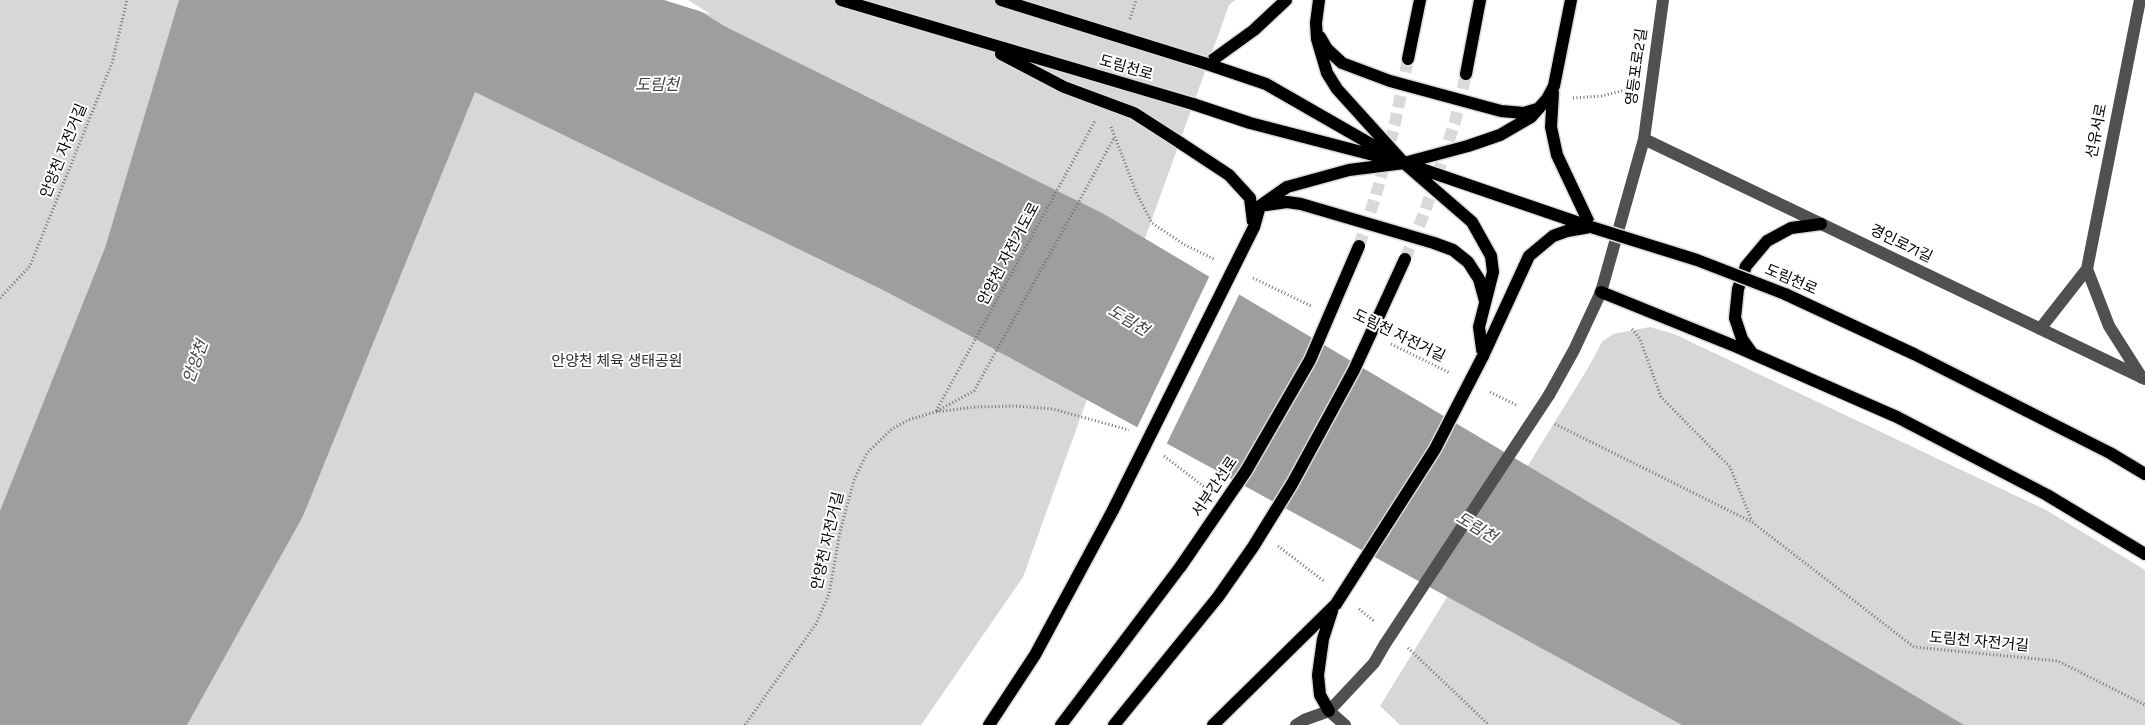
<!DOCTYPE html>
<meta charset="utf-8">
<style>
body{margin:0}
canvas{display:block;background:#fff}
</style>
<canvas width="2145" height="725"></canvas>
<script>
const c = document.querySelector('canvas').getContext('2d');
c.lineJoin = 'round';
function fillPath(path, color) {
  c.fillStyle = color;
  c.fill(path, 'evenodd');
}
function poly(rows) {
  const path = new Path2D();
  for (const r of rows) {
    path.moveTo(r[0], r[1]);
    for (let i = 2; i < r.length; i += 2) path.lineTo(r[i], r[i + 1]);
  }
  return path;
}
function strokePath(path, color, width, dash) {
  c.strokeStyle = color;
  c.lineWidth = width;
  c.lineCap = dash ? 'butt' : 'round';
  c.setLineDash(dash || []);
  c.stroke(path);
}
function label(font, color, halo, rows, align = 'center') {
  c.font = font + ' Karla,"Noto Sans KR",sans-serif';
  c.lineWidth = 4;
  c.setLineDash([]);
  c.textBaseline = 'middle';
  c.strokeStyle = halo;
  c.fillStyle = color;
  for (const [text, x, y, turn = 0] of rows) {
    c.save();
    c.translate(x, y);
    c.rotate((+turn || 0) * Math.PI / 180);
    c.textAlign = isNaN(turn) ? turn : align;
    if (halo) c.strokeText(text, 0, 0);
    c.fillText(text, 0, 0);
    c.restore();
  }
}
const green = poly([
 [0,0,1235,0,1229,5,1023,577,921,725,0,725],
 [1650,327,1674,334,2046,510,2145,570,2145,725,1400,725,1380,706,1588,368,1602,342,1613,334]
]);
const water = poly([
 [179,0,683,0,724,26,1102,213,1964,725,1682,725,961,331,881,289,475,92,303,516,187,725,0,725,0,511,105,248]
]);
const pier = poly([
 [664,0,688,0,712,15],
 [1210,275,1240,293,1166,445,1136,430]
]);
const majorTunnel = poly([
 [1359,246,1376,195,1395,123,1408,59],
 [1405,259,1424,214,1455,122,1466,74]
]);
const highwayTunnel = poly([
 [0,2,1,0]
]);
const path = poly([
 [1130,19,1136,0],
 [1573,98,1602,96,1629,89],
 [1111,127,1137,194,1152,223,1185,245,1214,259],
 [1253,278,1311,306],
 [0,298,30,266,112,63,127,0],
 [1632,329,1640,339,1661,397,1730,467,1752,521],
 [1391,344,1450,373],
 [1490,392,1516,405],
 [936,411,1095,121],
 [937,411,974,391,1114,138],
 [1555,424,1752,522,1914,647,2058,661,2145,705],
 [1164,456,1207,489],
 [1278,546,1325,582],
 [1359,609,1374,621],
 [1408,648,1489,725],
 [745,725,816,624,829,594,840,532,854,480,867,453,892,429,908,420,935,412,975,407,1015,406,1053,409,1129,430]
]);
const minor = poly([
 [1644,139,2145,379],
 [2087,269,2109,326,2142,378],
 [2040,329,2087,269,2140,0],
 [1549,395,1574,350,1601,292,1644,139,1663,0],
 [1329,711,1374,663,1385,644],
 [1296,725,1304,720,1329,711,1345,725]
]);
const major = poly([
 [1319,0,1316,23,1317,39,1327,73,1337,89,1404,163,1472,222,1491,256,1493,272,1479,327,1483,356],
 [1320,37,1327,49,1342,63,1390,81,1501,111,1524,113,1537,109],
 [1408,59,1420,0],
 [1207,64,1266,84,1388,154],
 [1207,64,1254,30,1286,0],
 [1466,74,1480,0],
 [1553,93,1551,127,1557,155,1591,227],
 [1193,104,1250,123,1404,163,1591,227],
 [1179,142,1229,175,1250,198,1253,222],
 [1266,205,1287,202,1301,204,1434,243,1453,250,1468,262,1479,279,1485,301],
 [1254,227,1260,206,1287,187,1349,170,1404,163,1468,146,1500,135,1531,117,1547,99,1554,86,1571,0],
 [1601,292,1737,347,1897,417,2047,495,2145,554],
 [1785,294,1914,354,2110,453,2145,474],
 [1752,353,1742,339,1735,318,1738,289,1746,266,1767,241,1791,228,1821,224],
 [1483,356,1529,256,1553,236,1567,231,1590,227],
 [1329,711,1320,695,1318,675,1323,639,1332,611],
 [989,725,1035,655,1113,510],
 [1061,725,1181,566],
 [1114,725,1218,597],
 [1213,725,1336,604]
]);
const minorBridge = poly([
 [1385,644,1549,395]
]);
const majorBridge = poly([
 [841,0,1193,104],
 [1001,0,1207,64],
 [1001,54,1064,87,1134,113,1179,142],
 [1591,227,1697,260,1785,294],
 [1113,510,1254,227],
 [1181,566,1246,471,1310,360,1359,246],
 [1218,597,1253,547,1292,484,1354,370,1405,259],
 [1336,604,1435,449,1483,356]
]);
const streetNames = [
 ["영등포로2길",1637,67,-82],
 ["도림천로",1126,68,16],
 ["선유서로",2097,131,-79],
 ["안양천 자전거길",64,151,-68],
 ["경인로71길",1901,244,26],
 ["안양천 자전거도로",1009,254,-62],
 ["도림천로",1791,280,23],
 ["도림천 자전거길",1399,336,26],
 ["서부간선로",1215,487,-56],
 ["안양천 자전거길",828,541,-77],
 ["도림천 자전거길",1979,642,5]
];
const parkNames = [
 ["안양천 체육 생태공원",617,362]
];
const waterNames = [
 ["도림천",657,85],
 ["도림천",1128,321,31],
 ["안양천",196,362,-70],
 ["도림천",1476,528,31]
];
fillPath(green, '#d7d7d7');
fillPath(water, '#9e9e9e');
fillPath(pier, '#fff');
strokePath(majorTunnel, '#d9d9d9', 12, [12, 6]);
strokePath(highwayTunnel, '#d9d9d9', 15, [15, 8]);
strokePath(major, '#dbdbdb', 15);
strokePath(path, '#727272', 3, [1, 2.5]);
strokePath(minor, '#505050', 12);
strokePath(major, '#000', 12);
strokePath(majorBridge, '#dbdbdb', 15, []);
strokePath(minorBridge, '#505050', 12);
strokePath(majorBridge, '#000', 12);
label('15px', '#000', '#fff', streetNames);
label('15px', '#2e2e2e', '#fff', parkNames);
label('italic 16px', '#3f3f3f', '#fff', waterNames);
</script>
